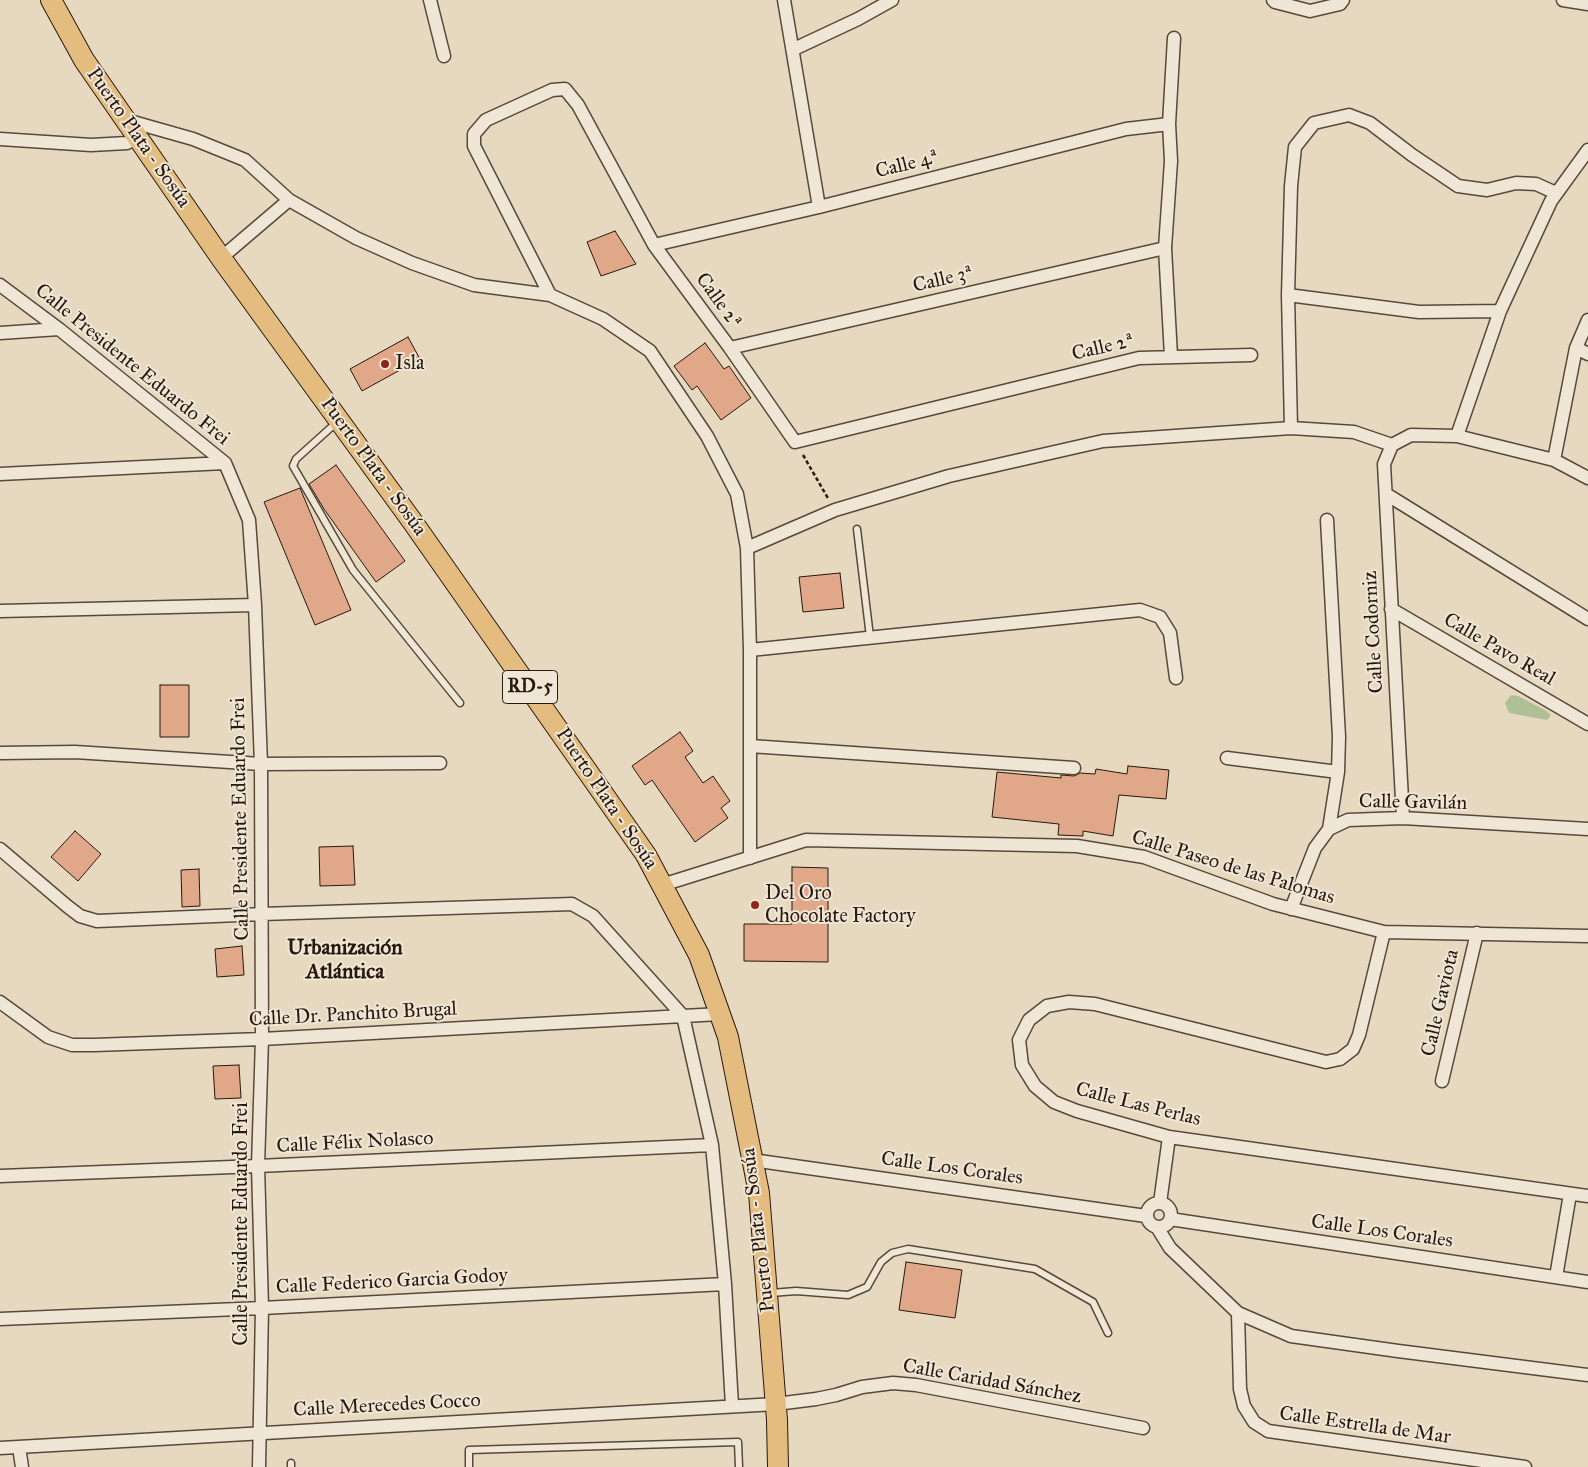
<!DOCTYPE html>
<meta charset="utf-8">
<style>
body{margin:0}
canvas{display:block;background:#e7d9c0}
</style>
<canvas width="1588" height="1467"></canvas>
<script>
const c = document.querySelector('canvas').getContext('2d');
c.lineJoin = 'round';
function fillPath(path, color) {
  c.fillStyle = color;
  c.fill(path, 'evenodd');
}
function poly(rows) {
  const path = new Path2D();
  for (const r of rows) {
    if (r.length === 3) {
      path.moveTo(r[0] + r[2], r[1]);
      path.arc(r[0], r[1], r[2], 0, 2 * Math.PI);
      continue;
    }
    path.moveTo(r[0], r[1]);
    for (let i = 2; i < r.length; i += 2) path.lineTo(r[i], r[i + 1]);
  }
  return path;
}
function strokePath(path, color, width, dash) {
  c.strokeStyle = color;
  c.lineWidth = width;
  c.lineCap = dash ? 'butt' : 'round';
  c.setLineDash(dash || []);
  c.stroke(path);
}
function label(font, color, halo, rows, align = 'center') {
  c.font = font + ' "IM FELL Great Primer",serif';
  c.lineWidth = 4;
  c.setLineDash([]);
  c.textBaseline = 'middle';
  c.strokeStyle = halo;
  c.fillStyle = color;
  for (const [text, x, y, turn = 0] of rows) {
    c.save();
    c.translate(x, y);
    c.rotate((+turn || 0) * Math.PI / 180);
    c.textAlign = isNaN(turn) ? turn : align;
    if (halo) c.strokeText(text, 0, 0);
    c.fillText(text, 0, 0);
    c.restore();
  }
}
const green = poly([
 [1511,695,1518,696,1545,710,1551,715,1547,720,1509,713,1505,703]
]);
const building = poly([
 [615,231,636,264,601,276,587,242,615,231],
 [408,337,420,359,362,391,350,369,408,337],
 [705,343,724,369,729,366,751,398,721,420,697,386,692,390,674,366,705,343],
 [336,465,405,561,376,582,324,509,309,484,336,465],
 [300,488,351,610,315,625,264,502,300,488],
 [840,573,844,608,803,612,799,577,840,573],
 [160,685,189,685,189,737,160,737,160,685],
 [680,732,693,751,685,757,703,783,713,776,730,801,721,808,728,818,695,842,652,780,645,785,632,766,680,732],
 [1128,766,1169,770,1166,799,1119,795,1113,836,1083,831,1083,836,1058,835,1059,824,992,817,997,772,1061,778,1061,775,1074,776,1080,773,1095,774,1096,769,1127,774,1128,766],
 [75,831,101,854,78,881,51,857,75,831],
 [353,846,355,885,320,886,319,847,353,846],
 [792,867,828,868,828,962,744,961,744,924,792,924,792,867],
 [199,869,200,906,182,907,181,870,199,869],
 [242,946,244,975,217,977,215,949,242,946],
 [239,1065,241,1098,215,1099,213,1066,239,1065],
 [906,1262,962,1270,955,1318,899,1310,906,1262]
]);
const path = poly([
 [803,455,829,500]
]);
const service = poly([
 [337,422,296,459,293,466,353,570,460,703],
 [857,529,870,637],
 [771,1293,796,1291,848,1295,867,1287,881,1262,892,1253,908,1249,1035,1269,1093,1302,1108,1333],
 [291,1463,291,1467],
 [469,1467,469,1450,738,1442,739,1467]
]);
const minor = poly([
 [430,0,444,56],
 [784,0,819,207],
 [1273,0,1275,2,1310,11,1340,4,1343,0],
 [1563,0,1588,4],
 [794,49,858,19,892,0],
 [126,120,193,139,245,160,289,200],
 [0,139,91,145,127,143,138,137],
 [654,245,819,207,1126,129,1169,124],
 [221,258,289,200,356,238,412,263,474,285,550,295,603,319,650,351,707,436,737,494,747,548,750,650,750,858],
 [0,285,59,329,225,463,249,520,255,605,261,764,262,1039,258,1166,262,1308,259,1467],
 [550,295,474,146,474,134,486,120,552,90,565,89,578,105,654,245,730,348,795,442,1139,358,1251,355],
 [1288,295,1419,312,1500,311],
 [0,333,59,329],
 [730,348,1165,248],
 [1576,348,1588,354],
 [1171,356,1165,248,1171,161,1169,124,1174,38],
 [1291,428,1354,432,1392,445,1411,435,1457,436,1554,460,1588,478],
 [1457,436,1500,311,1551,201,1588,150],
 [1392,445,1384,464,1403,818],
 [1554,460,1576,348,1588,320],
 [0,474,225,463],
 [1386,494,1588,619],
 [1327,520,1339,737,1338,772],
 [747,548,835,510,949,476,1103,441,1291,428,1288,295,1291,186,1295,147,1314,123,1349,115,1370,123,1412,155,1458,186,1487,190,1516,183,1536,184,1556,193],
 [1391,609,1588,724],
 [0,611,255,605],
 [750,650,1140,610,1160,617,1170,633,1176,678],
 [750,746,1074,768],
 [0,753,75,752,261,764,440,763],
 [1227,758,1338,772,1329,829],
 [0,849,67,906,80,916,97,921,262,914,572,904,593,916,683,1016,712,1145,725,1284,732,1406],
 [662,885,806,840,1077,846,1144,857,1273,904,1384,932,1588,936],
 [1291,909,1315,848,1329,829,1348,820,1403,818,1588,829],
 [1384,932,1359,1035,1353,1049,1340,1059,1326,1062,1095,1004,1069,1002,1047,1006,1029,1020,1019,1040,1022,1065,1035,1086,1054,1102,1077,1111,1169,1137,1588,1196],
 [0,1002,48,1037,72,1045,94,1045,262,1039,720,1014],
 [1442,1081,1477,933],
 [752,1160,1146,1216],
 [0,1176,258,1166,712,1145],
 [1159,1215,12],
 [1160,1203,1169,1137],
 [1170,1219,1588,1282],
 [1157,1227,1170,1248,1238,1313,1291,1336,1398,1351,1588,1375],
 [1556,1277,1570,1194],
 [1238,1313,1240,1389,1244,1406,1254,1422,1268,1431,1525,1467],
 [0,1319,262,1308,725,1284],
 [19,1447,22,1467],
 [0,1448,776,1404,816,1399,836,1395,862,1387,893,1383,916,1385,1143,1428]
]);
const primary = poly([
 [51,0,84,60,221,258,412,521,646,855,699,955,728,1037,759,1193,777,1420,778,1467]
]);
const markers = [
 [385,364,5,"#8f2418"],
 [755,905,5,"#8f2418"]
];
const shields = [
 [530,687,55]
];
const shieldNames = [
 ["RD-5",530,687]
];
const streetNames = [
 ["Puerto Plata - Sosúa",138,138,55],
 ["Calle 4ª",907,165,-14],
 ["Calle 3ª",943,280,-13],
 ["Calle 2ª",718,301,54],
 ["Calle 2ª",1103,348,-13],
 ["Calle Presidente Eduardo Frei",132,365,39],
 ["Puerto Plata - Sosúa",373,467,54],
 ["Calle Codorniz",1374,632,-93],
 ["Calle Pavo Real",1499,650,30],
 ["Puerto Plata - Sosúa",606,799,56],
 ["Calle Gavilán",1413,803,1],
 ["Calle Presidente Eduardo Frei",241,819,-91],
 ["Calle Paseo de las Palomas",1233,868,17],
 ["Calle Gaviota",1441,1003,-77],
 ["Calle Dr. Panchito Brugal",353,1015,-3],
 ["Calle Las Perlas",1138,1105,14],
 ["Calle Félix Nolasco",355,1143,-3],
 ["Calle Los Corales",952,1169,8],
 ["Calle Presidente Eduardo Frei",242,1224,-90],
 ["Puerto Plata - Sosúa",759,1230,-97],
 ["Calle Los Corales",1382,1232,8],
 ["Calle Federico Garcia Godoy",392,1282,-3],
 ["Calle Caridad Sánchez",992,1382,10],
 ["Calle Merecedes Cocco",387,1406,-3],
 ["Calle Estrella de Mar",1365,1426,8]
];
const poiNames = [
 ["Isla",395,364],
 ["Del Oro",765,894],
 ["Chocolate Factory",765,917]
];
const neighbourhoodNames = [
 ["Urbanización",345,949],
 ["Atlántica",345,973]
];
fillPath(green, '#afc097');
fillPath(building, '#e0a789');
strokePath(building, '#28190f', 1);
strokePath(service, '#58493b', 9);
strokePath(minor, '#58493b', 15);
strokePath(primary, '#28190f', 22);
strokePath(path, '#28190f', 2.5, [4, 2.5]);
strokePath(service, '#efe6d6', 6);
strokePath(minor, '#efe6d6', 12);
strokePath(primary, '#e4bc80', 20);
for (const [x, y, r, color] of markers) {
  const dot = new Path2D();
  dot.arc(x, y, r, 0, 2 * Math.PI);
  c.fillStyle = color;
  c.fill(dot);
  strokePath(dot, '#efe6d6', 2);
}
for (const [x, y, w] of shields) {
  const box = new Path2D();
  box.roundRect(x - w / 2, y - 16.5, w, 33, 4);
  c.fillStyle = '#efe6d6';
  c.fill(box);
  strokePath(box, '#28190f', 1);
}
label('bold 19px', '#28190f', null, shieldNames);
label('20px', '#28190f', '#efe6d6', streetNames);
label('20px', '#28190f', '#efe6d6', poiNames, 'left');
label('bold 21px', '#28190f', '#efe6d6', neighbourhoodNames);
</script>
